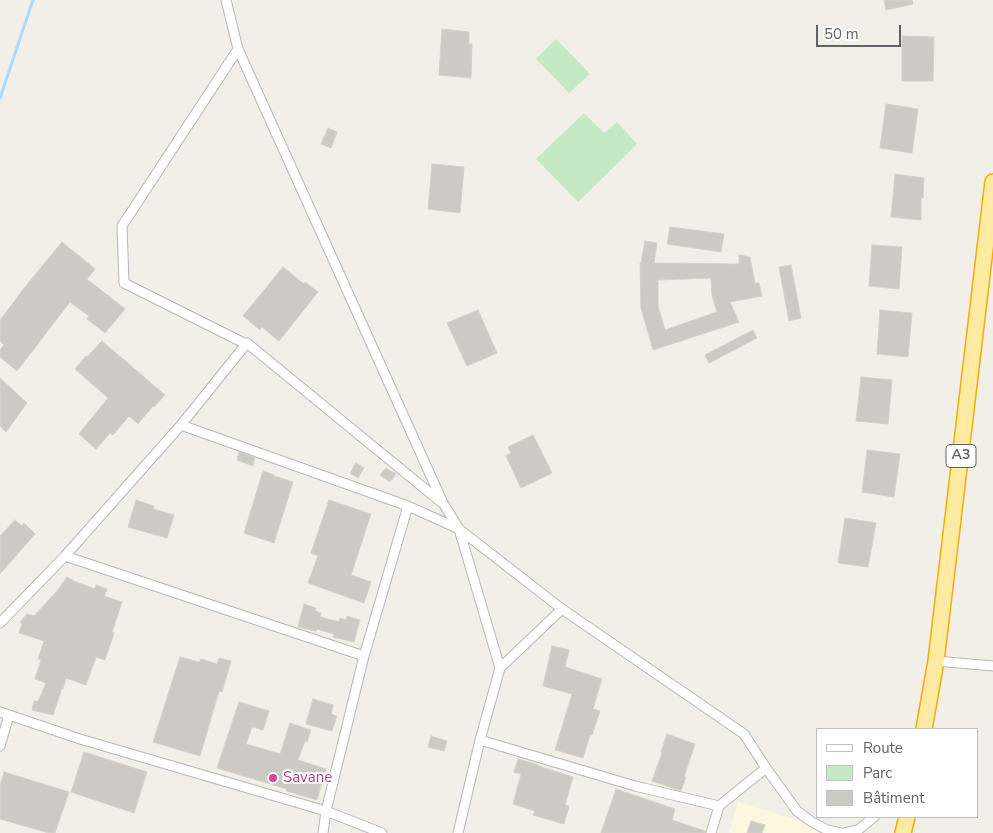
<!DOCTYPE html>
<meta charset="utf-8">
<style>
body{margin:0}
#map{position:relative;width:993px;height:833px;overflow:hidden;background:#f1efe8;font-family:"Nunito Sans",sans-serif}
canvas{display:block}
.legend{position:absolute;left:816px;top:728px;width:162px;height:90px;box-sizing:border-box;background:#fff;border:1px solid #bfc1c3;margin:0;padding:6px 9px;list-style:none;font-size:15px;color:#5f6368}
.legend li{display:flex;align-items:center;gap:10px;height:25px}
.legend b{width:25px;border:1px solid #bfc1c3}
.scale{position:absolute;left:816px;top:25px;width:85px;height:22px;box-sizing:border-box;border:2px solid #5f6368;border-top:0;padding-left:6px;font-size:15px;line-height:18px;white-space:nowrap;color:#5f6368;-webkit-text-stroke:4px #fff;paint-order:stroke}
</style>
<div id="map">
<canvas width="993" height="833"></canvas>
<ul class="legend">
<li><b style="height:6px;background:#fff"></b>Route</li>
<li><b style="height:14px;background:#c5e8c5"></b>Parc</li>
<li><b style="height:14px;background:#cccac5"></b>Bâtiment</li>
</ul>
<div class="scale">50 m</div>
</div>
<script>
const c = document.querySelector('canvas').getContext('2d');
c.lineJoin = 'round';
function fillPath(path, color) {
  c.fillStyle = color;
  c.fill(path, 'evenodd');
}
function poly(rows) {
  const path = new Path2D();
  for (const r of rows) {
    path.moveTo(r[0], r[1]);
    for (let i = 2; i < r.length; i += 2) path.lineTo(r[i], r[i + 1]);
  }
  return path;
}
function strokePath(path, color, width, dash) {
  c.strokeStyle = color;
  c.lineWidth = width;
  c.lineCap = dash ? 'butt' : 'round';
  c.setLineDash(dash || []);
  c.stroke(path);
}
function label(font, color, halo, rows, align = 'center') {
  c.font = font + ' "Nunito Sans",sans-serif';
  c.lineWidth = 4;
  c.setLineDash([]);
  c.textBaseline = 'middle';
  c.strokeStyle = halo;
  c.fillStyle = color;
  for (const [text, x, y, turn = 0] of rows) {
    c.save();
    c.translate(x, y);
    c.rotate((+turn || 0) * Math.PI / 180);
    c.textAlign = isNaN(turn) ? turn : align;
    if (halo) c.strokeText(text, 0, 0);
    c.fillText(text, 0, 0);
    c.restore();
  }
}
const commercial = poly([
 [738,802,840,833,729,833]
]);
const green = poly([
 [556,39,590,74,569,93,536,59],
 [584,113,604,133,617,122,637,144,578,202,536,159]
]);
const stream = poly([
 [0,98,33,0]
]);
const building = poly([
 [884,0,912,0,913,4,886,10,884,0],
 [442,29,469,32,469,44,472,44,471,78,439,75,442,29],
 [902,36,934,37,933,81,902,81,902,36],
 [886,104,918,109,912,153,880,148,886,104],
 [328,128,337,132,331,148,321,144,328,128],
 [432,164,464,167,460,213,428,209,432,164],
 [895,174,924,178,923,198,921,198,921,220,891,217,895,174],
 [670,227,724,234,721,252,667,244,670,227],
 [645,241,657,243,654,263,739,264,739,255,750,257,755,283,759,283,762,296,730,302,739,322,653,350,641,308,640,263,641,263,645,241],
 [711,278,712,296,717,312,665,330,658,306,658,280,711,278],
 [62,242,95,269,87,279,125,309,105,333,87,319,89,316,70,302,17,371,0,357,0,350,4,345,0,341,0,320,29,282,62,242],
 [872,245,902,247,899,289,869,286,872,245],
 [791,265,801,318,789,321,779,267,791,265],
 [283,267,304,284,305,282,318,292,279,341,262,327,260,330,243,316,283,267],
 [478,310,497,353,467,366,447,323,478,310],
 [880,310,912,313,908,357,877,354,880,310],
 [753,330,757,338,709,363,705,355,753,330],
 [102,341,165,395,154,407,153,406,138,424,129,416,113,435,110,433,96,449,79,434,108,398,75,369,86,356,87,357,102,341],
 [861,377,892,380,888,424,856,421,861,377],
 [0,378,27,403,6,432,0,426,0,378],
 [533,435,552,473,521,488,506,456,511,453,508,447,533,435],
 [867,450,900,454,894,497,862,492,867,450],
 [239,452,255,458,253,466,237,460,239,452],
 [356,463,364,468,358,478,350,473,356,463],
 [386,468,396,474,390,482,380,475,386,468],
 [263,471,274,475,274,476,293,482,274,543,244,533,263,471],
 [136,500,154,506,153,509,174,515,167,538,128,527,136,500],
 [329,500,371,514,351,575,371,582,364,603,308,583,318,556,311,553,329,500],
 [845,518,876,523,868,567,838,563,845,518],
 [15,520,22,526,24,523,35,534,0,574,0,536,15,520],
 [67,577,76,582,95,589,96,585,107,589,104,596,122,602,112,632,114,633,105,660,96,657,86,685,66,678,63,689,62,688,53,715,32,710,34,701,38,702,46,683,35,679,41,660,38,659,44,641,19,633,22,624,20,622,27,614,34,616,57,591,67,577],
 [304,604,316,608,315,611,321,613,320,617,339,622,340,618,346,620,347,616,360,620,354,642,333,637,334,634,317,629,316,631,298,627,304,604],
 [552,646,569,650,565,667,602,679,593,709,600,711,592,735,590,735,583,758,555,750,572,694,543,686,552,646],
 [180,657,199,662,201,659,217,664,219,658,231,661,222,692,219,691,200,756,153,742,180,657],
 [313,699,333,705,331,714,337,716,332,731,306,724,313,699],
 [239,702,269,711,263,730,252,727,246,744,280,754,290,723,311,730,307,742,305,741,298,760,326,769,317,800,286,791,287,789,217,768,239,702],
 [667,734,695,744,684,777,686,777,681,791,652,781,662,753,661,752,667,734],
 [431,736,447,741,444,751,428,747,431,736],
 [84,752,147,772,134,813,71,792,84,752],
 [518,759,538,765,538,766,573,777,565,805,569,806,564,824,533,815,535,811,513,804,521,774,514,772,518,759],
 [4,772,69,792,55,833,49,833,0,819,0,786,4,772],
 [616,789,675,809,672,820,705,831,705,833,601,833,616,789],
 [751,821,765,825,762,833,747,833,751,821]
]);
const minor = poly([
 [226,0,238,49,443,503,459,529,562,609,744,734,766,768,797,811,812,822,827,830,841,833],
 [238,49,122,226,124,283,246,344],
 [181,425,408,506,459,529,500,668],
 [65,556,364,656],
 [0,623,65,556,181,425,247,343,441,502],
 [936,661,993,666],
 [0,712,80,739,326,811,382,833],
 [480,740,635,786,719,806,766,768],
 [0,746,9,715],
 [323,833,326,811,364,656,408,506],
 [458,833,480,740,500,668,562,609],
 [711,833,719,806],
 [844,833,858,830,874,817]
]);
const trunk = poly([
 [924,729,936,661,993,182],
 [903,833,907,817]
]);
const markers = [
 [273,778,5,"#d1479c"]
];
const shields = [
 [961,456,30]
];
const shieldNames = [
 ["A3",961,456]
];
const hotelNames = [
 ["Savane",283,778]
];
fillPath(commercial, '#fef7e0');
fillPath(green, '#c5e8c5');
strokePath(stream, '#aadaff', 3);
fillPath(building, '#cccac5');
strokePath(building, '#d6d1c6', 1);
strokePath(minor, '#b5b8bc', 11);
strokePath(trunk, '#f9ab00', 18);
strokePath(minor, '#fff', 9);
strokePath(trunk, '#feeaa1', 15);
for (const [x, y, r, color] of markers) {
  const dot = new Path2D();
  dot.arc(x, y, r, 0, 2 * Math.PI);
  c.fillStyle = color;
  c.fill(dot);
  strokePath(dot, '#fff', 2);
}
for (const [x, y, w] of shields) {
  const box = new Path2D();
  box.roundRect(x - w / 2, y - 11.5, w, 23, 4);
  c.fillStyle = '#fff';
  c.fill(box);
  strokePath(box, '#5f6368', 1);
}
label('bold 14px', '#5f6368', null, shieldNames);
label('15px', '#b23c85', '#fff', hotelNames, 'left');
</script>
